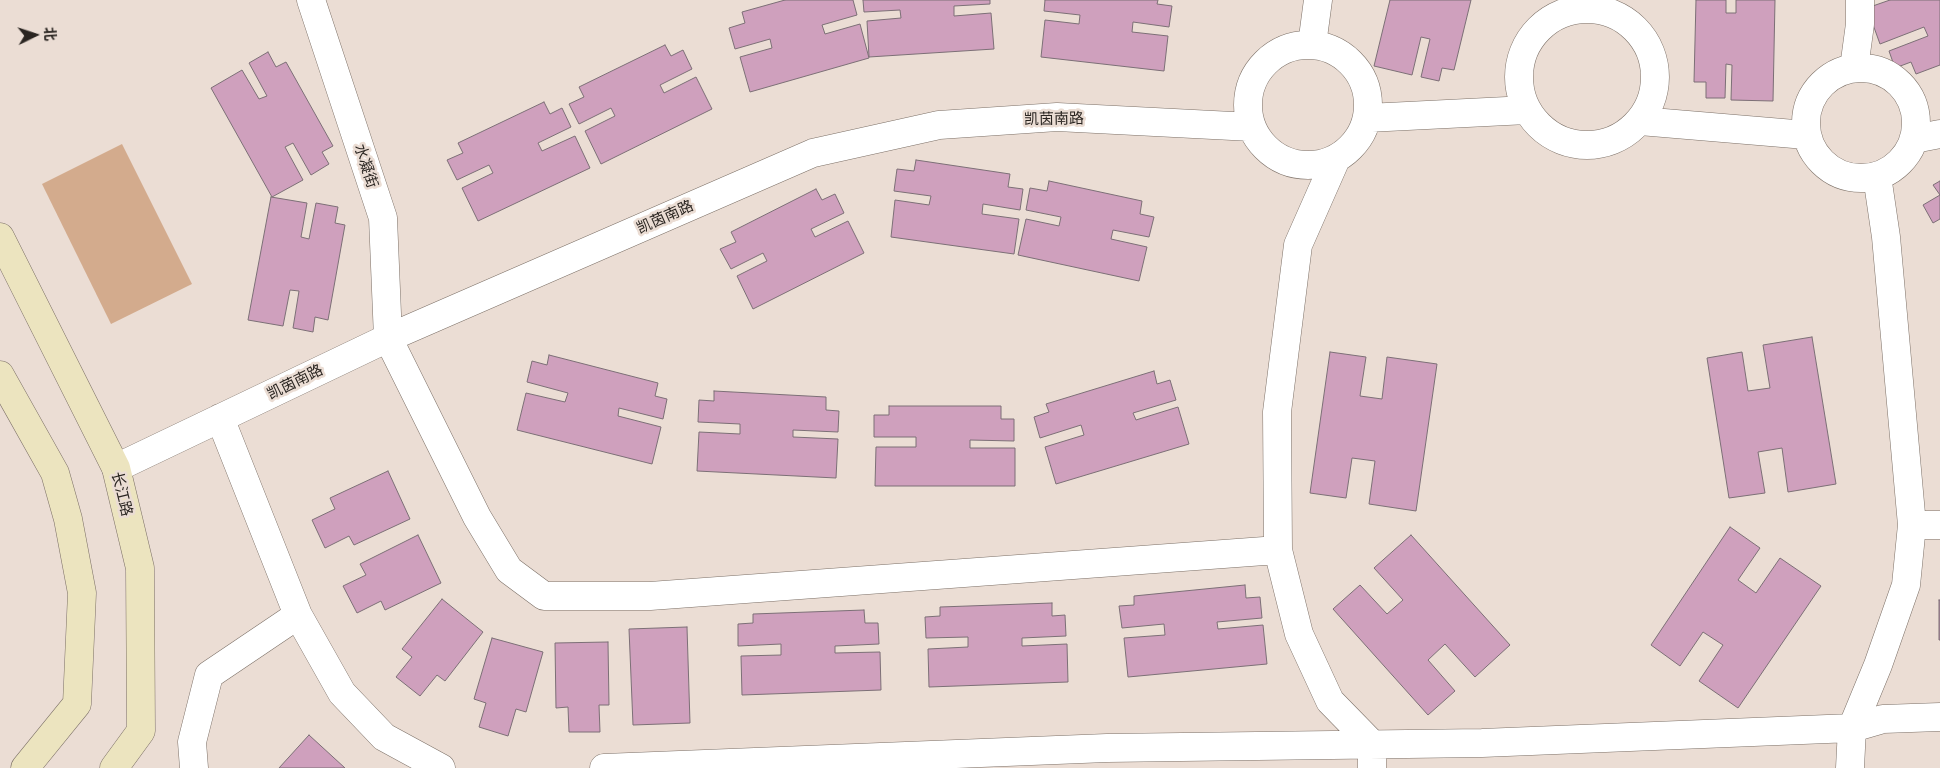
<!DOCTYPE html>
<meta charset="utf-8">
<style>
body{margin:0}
#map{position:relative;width:1940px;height:768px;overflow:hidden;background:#ebddd4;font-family:Lato,"Noto Sans SC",sans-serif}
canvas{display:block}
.north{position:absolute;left:10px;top:10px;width:50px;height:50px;-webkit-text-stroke:4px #ebddd4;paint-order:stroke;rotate:86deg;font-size:14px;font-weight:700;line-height:20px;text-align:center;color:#2a2521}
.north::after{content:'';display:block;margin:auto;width:18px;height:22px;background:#2a2521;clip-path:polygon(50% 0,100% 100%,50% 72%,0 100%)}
</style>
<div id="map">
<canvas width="1940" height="768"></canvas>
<div class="north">北</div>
</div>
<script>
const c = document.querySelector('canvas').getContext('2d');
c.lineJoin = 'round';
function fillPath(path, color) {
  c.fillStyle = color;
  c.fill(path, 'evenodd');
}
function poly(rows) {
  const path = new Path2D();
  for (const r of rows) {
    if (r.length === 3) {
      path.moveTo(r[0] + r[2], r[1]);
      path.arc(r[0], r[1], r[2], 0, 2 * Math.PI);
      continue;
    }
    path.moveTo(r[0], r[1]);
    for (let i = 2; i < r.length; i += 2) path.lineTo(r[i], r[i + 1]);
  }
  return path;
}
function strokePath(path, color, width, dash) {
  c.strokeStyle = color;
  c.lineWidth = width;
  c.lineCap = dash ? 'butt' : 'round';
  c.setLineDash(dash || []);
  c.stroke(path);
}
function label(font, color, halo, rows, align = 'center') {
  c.font = font + ' Lato,"Noto Sans SC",sans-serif';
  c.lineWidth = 5;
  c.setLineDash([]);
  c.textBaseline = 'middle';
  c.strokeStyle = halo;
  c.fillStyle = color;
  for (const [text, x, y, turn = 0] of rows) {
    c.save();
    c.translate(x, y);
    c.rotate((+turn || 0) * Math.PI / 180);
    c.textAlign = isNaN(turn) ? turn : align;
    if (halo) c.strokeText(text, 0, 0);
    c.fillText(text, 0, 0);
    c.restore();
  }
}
const green = poly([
 [122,144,192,284,111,324,42,184]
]);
const building = poly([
 [785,0,853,0,857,15,822,25,825,34,860,24,869,58,750,92,740,57,772,48,770,39,735,49,729,28,745,23,742,12,785,0],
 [863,0,990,0,990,4,954,6,954,16,991,13,994,49,869,57,867,21,901,18,900,10,864,12,863,0],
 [1045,0,1158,0,1157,4,1172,6,1169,27,1133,22,1132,32,1168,36,1164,71,1041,57,1045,20,1079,24,1080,15,1044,11,1045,0],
 [1390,0,1471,0,1454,70,1442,68,1439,81,1421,77,1430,39,1421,37,1412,75,1374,66,1390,0],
 [1696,0,1726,0,1726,13,1736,13,1736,0,1775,0,1773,101,1731,100,1732,65,1726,64,1725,98,1706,98,1706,82,1694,82,1696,0],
 [1890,0,1940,0,1940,65,1916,74,1911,62,1895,68,1889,51,1928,36,1924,27,1880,44,1867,8,1890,0],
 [665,45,671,56,683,50,692,69,660,85,664,93,696,77,712,109,601,164,585,131,615,116,611,108,579,124,569,104,584,97,579,87,665,45],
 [268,52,276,67,286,62,333,146,322,152,329,164,311,175,293,143,285,147,303,180,272,197,211,88,242,70,259,99,267,96,249,63,268,52],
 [544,102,550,114,562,108,571,127,538,143,542,151,575,136,590,168,478,221,462,188,493,173,489,165,457,180,447,160,463,153,458,143,544,102],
 [916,160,1010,174,1008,187,1023,189,1020,210,983,204,982,214,1019,219,1014,254,891,237,895,200,929,205,931,196,894,191,897,169,914,171,916,160],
 [1049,181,1142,201,1140,214,1154,217,1149,237,1113,230,1111,239,1147,247,1139,281,1018,255,1026,219,1059,226,1061,217,1026,210,1030,188,1047,191,1049,181],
 [1940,181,1940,219,1933,223,1923,205,1940,195,1933,185,1940,181],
 [816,189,822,200,835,194,844,213,811,229,815,237,848,221,864,253,753,309,737,276,767,261,763,253,731,269,720,249,736,242,731,232,816,189],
 [271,197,307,203,301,237,309,239,316,203,338,207,335,223,345,225,328,320,315,317,313,332,293,328,299,291,290,290,283,326,248,320,271,197],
 [1812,337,1836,484,1788,492,1782,448,1758,452,1765,493,1729,498,1707,358,1742,352,1748,391,1770,388,1763,345,1812,337],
 [1330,352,1366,357,1360,396,1382,399,1387,357,1437,364,1416,511,1369,504,1375,461,1352,458,1346,498,1310,493,1330,352],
 [549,355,658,383,655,396,667,399,663,419,619,408,618,416,661,427,652,464,517,430,526,393,565,402,568,393,527,382,532,361,547,365,549,355],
 [1154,371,1157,384,1170,380,1176,400,1133,413,1136,420,1178,407,1189,444,1056,484,1045,447,1084,435,1081,425,1040,438,1034,417,1049,412,1046,404,1154,371],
 [714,391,826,397,826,410,839,411,838,432,793,430,793,437,838,439,836,478,697,471,699,432,740,434,740,424,698,422,699,400,714,401,714,391],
 [889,406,1001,406,1001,419,1014,419,1014,441,970,440,970,448,1015,448,1015,486,875,486,876,447,916,447,916,437,874,437,874,415,889,415,889,406],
 [388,471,410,519,354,545,349,536,325,548,312,520,335,509,330,498,388,471],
 [1730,527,1760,548,1738,580,1756,593,1780,558,1821,586,1738,708,1699,681,1723,645,1703,632,1680,666,1651,645,1730,527],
 [418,535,441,583,385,610,381,601,357,613,343,586,366,575,360,564,418,535],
 [1411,535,1510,645,1475,677,1445,644,1428,660,1455,691,1428,715,1333,609,1360,585,1387,614,1403,600,1374,568,1411,535],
 [1245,585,1246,598,1260,597,1262,618,1217,622,1218,629,1263,625,1267,664,1128,677,1124,638,1165,635,1164,624,1122,628,1119,606,1134,605,1134,596,1245,585],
 [442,599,483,632,445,681,437,675,420,696,396,677,412,657,402,649,442,599],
 [1939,600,1940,600,1940,640,1939,640,1939,600],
 [1052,603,1052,616,1065,615,1066,636,1022,638,1022,646,1067,644,1068,682,929,687,928,649,968,647,968,637,926,638,925,617,940,616,940,607,1052,603],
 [864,610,865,623,878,623,879,644,835,646,835,653,880,652,881,690,742,695,741,656,781,655,781,644,738,646,738,624,753,623,753,614,864,610],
 [687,627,690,723,633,725,629,629,687,627],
 [492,638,543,652,526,712,516,709,508,736,479,727,486,703,474,699,492,638],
 [608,642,609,705,599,705,600,732,569,732,568,707,556,708,555,643,608,642],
 [309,735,345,768,279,768,309,735]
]);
const street = poly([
 [311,0,383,218,388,338,477,517,509,570,544,596,650,596,1278,550],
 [1587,77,68],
 [1312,45,1318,0],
 [1308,105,60],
 [1861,123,55],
 [1854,68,1860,24,1860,0],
 [1367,118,1527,110],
 [1640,121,1806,135],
 [1914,139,1940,134],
 [1336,159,1298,245,1277,412,1278,550,1299,634,1330,701,1372,744,1372,768],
 [1877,176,1886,237,1912,525],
 [116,468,388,338,813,153,939,125,1057,117,1252,127],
 [298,615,342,693,384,737,441,768],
 [194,768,192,742,209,675,298,615,220,418],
 [604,768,1107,748,1482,743,1852,728,1883,719,1940,717],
 [1850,768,1852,728,1878,665,1906,585,1912,525,1940,525]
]);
const secondary = poly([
 [0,237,116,468,140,568,141,731,114,768],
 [0,375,55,473,68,519,82,593,77,704,25,768]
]);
const streetNames = [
 ["凯茵南路",1054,119,-1],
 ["水凝街",366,166,72],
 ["凯茵南路",665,217,-24],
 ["凯茵南路",295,382,-26],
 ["长江路",122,494,76]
];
fillPath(green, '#d3ab8d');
fillPath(building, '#cfa0bd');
strokePath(building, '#7c6f76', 1);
strokePath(street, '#7c7067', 29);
strokePath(secondary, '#7c7067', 29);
strokePath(street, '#fff', 28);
strokePath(secondary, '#ece4bf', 28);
label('15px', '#2a2521', '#ebddd4', streetNames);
</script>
